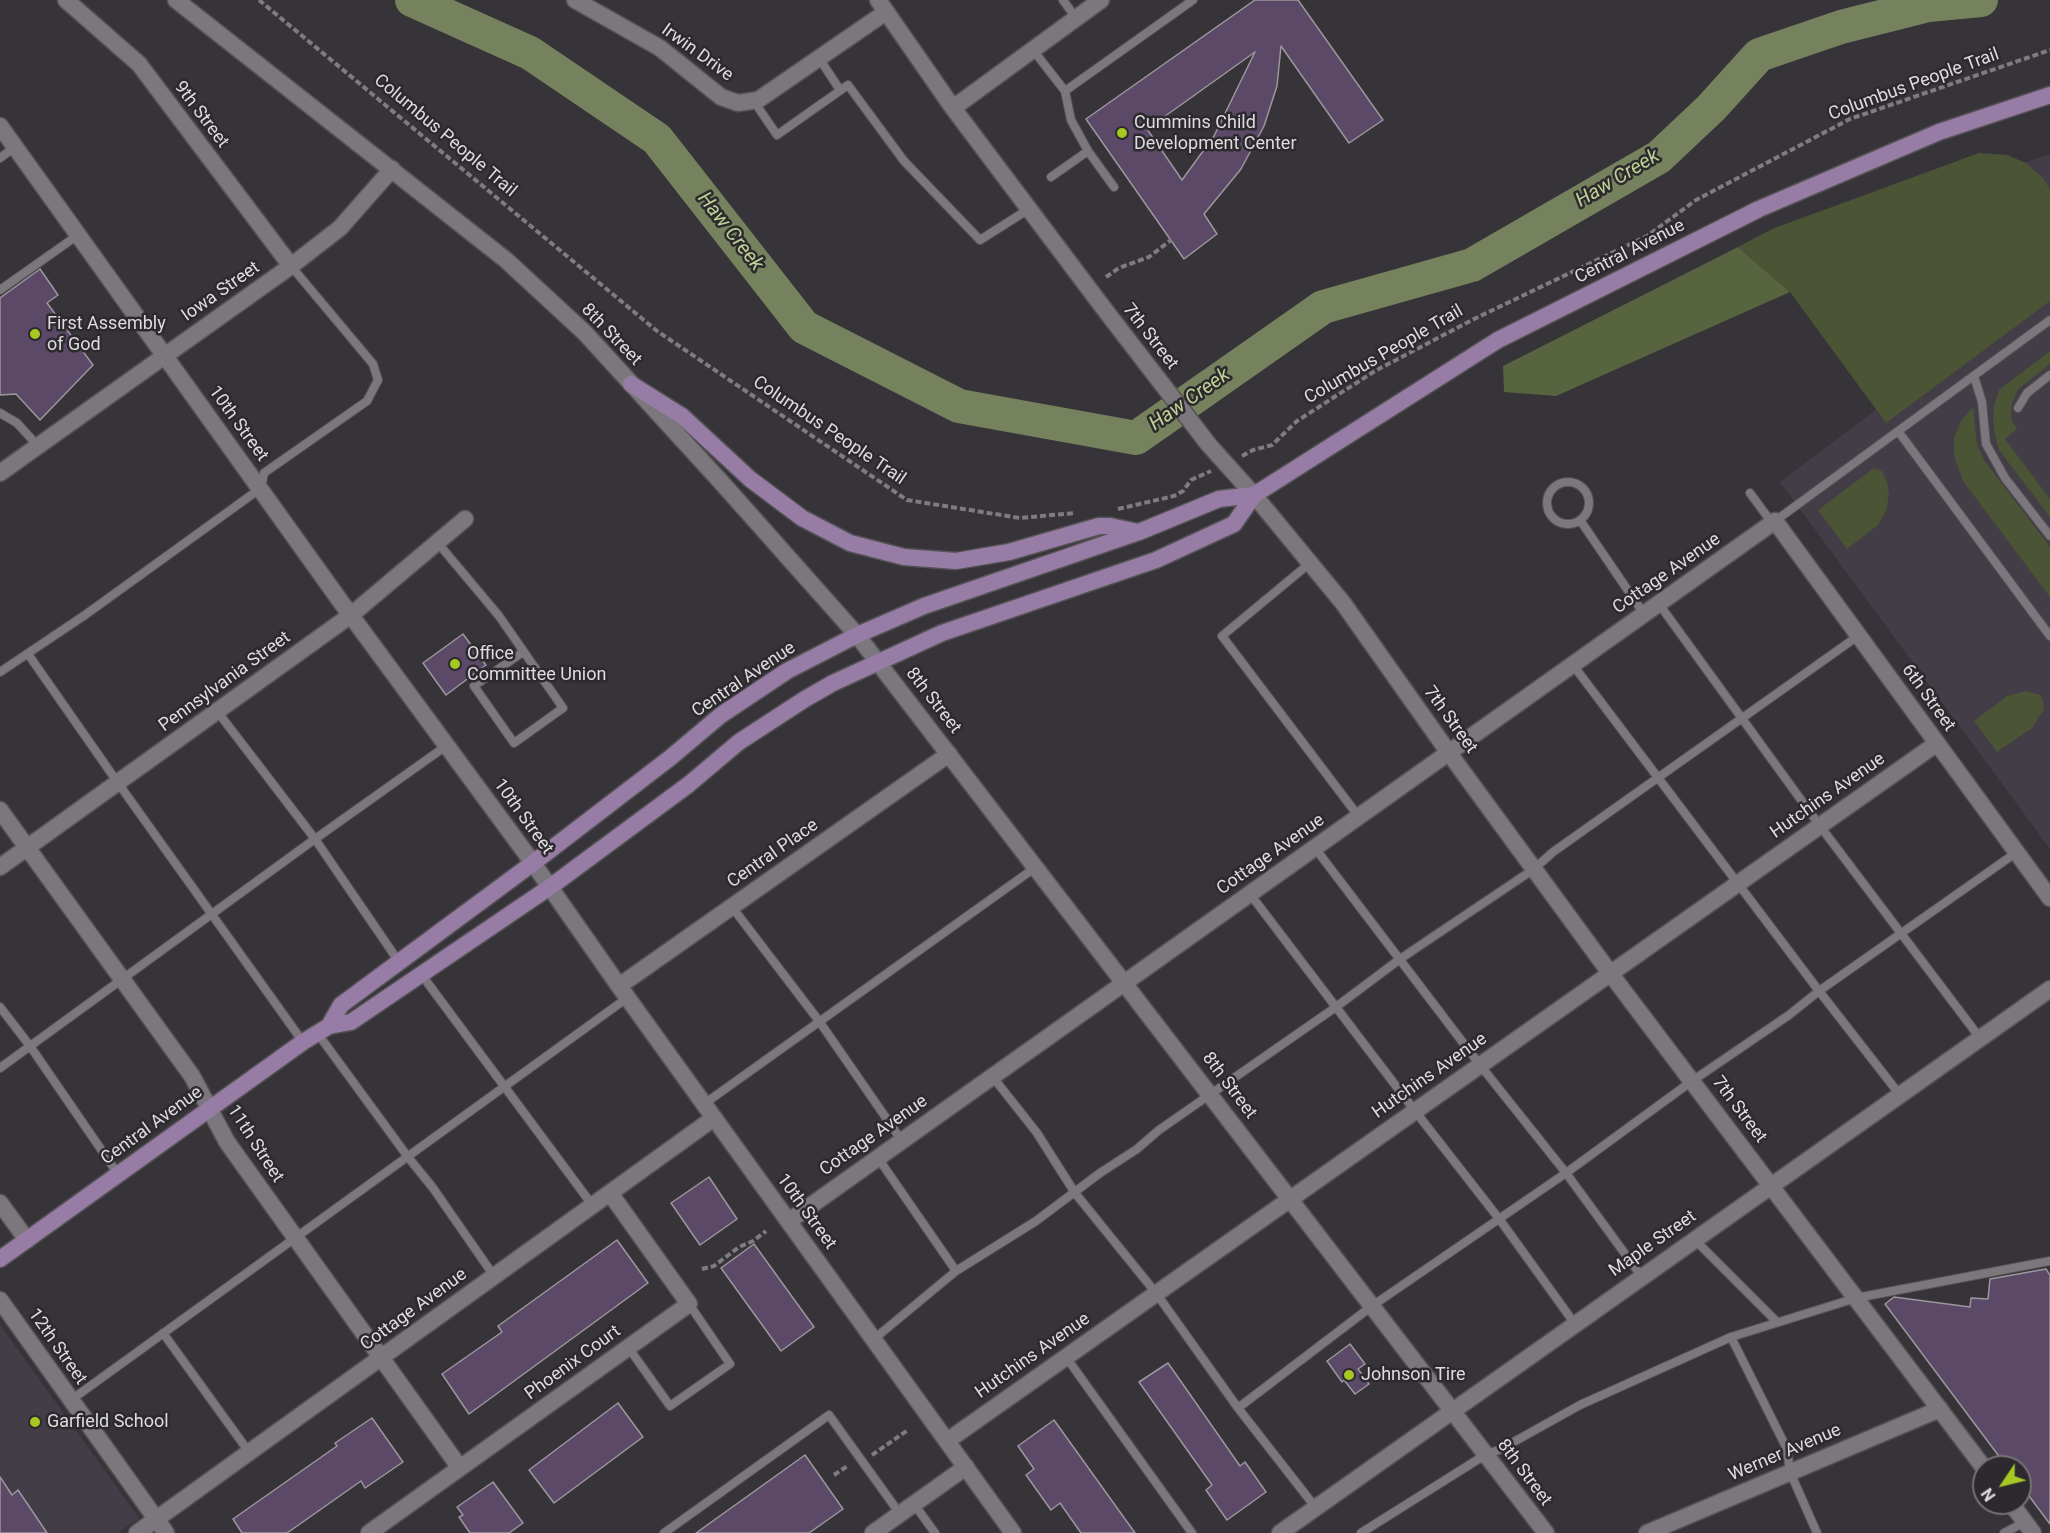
<!DOCTYPE html>
<style>
body{margin:0}
#map{position:relative;width:2050px;height:1533px;overflow:hidden;background:#373439;font-family:Roboto,sans-serif}
canvas{display:block}
.north{position:absolute;left:1972px;top:1455px;width:60px;height:60px;box-sizing:border-box;background:#2d2a2f;border:2px solid #747175;border-radius:50%;rotate:235deg;font-size:16px;font-weight:700;line-height:24px;text-align:center;color:#dedcdf}
.north::after{content:'';display:block;margin:auto;width:21px;height:27px;background:#a5c822;clip-path:polygon(50% 0,100% 100%,50% 72%,0 100%)}
</style>
<div id="map">
<canvas width="2050" height="1533"></canvas>
<div class="north">N</div>
</div>
<script>
const c = document.querySelector('canvas').getContext('2d');
c.lineJoin = 'round';
function fillPath(path, color) {
  c.fillStyle = color;
  c.fill(path, 'evenodd');
}
function poly(rows) {
  const path = new Path2D();
  for (const r of rows) {
    if (r.length === 3) {
      path.moveTo(r[0] + r[2], r[1]);
      path.arc(r[0], r[1], r[2], 0, 2 * Math.PI);
      continue;
    }
    path.moveTo(r[0], r[1]);
    for (let i = 2; i < r.length; i += 2) path.lineTo(r[i], r[i + 1]);
  }
  return path;
}
function strokePath(path, color, width, dash) {
  c.strokeStyle = color;
  c.lineWidth = width;
  c.lineCap = dash ? 'butt' : 'round';
  c.setLineDash(dash || []);
  c.stroke(path);
}
function label(font, color, halo, rows, align = 'center') {
  c.font = font + ' Roboto,sans-serif';
  c.lineWidth = 5;
  c.setLineDash([]);
  c.textBaseline = 'middle';
  c.strokeStyle = halo;
  c.fillStyle = color;
  for (const [text, x, y, turn = 0] of rows) {
    c.save();
    c.translate(x, y);
    c.rotate((+turn || 0) * Math.PI / 180);
    c.textAlign = isNaN(turn) ? turn : align;
    if (halo) c.strokeText(text, 0, 0);
    c.fillText(text, 0, 0);
    c.restore();
  }
}
const built = poly([
 [2050,154,2050,849,1780,482,1877,409,1768,251],
 [0,1325,139,1518,118,1533,0,1533]
]);
const green = poly([
 [1979,153,2007,155,2026,163,2044,179,2050,190,2050,301,1886,423,1790,292,1738,247,1772,229],
 [2050,351,2050,364,2018,389,2012,404,2011,419,2017,429,2005,439,2050,499,2050,517,1999,450,1995,436,1993,420,1994,405,1999,390],
 [1973,407,1977,444,1984,460,2050,547,2050,597,1963,481,1954,456,1954,438,1961,421],
 [1874,468,1882,471,1887,482,1889,494,1886,511,1878,525,1847,549,1818,510],
 [2027,691,2040,695,2043,700,2044,709,2032,728,1997,752,1974,721,2007,696]
]);
const forest = poly([
 [1738,247,1790,292,1556,396,1504,392,1503,366]
]);
const river = poly([
 [412,0,530,53,657,139,804,327,959,406,1136,438,1323,307,1472,265,1659,157,1711,108,1759,55,1841,27,1928,5,1981,0]
]);
const building = poly([
 [1255,0,1298,0,1383,120,1349,143,1281,46,1277,86,1264,126,1241,169,1204,214,1217,234,1184,259,1086,119,1255,0],
 [1255,52,1214,136,1182,180,1147,129,1255,52],
 [40,269,58,295,47,303,93,365,40,420,16,394,0,395,0,298,40,269],
 [463,634,486,665,446,695,423,663,463,634],
 [709,1177,737,1219,700,1245,671,1203,709,1177],
 [617,1240,648,1283,469,1414,442,1374,502,1332,498,1326,617,1240],
 [754,1244,814,1327,781,1351,721,1268,754,1244],
 [2046,1269,2050,1275,2050,1524,2020,1484,2020,1467,2007,1467,1885,1304,1894,1297,1970,1307,1971,1298,1988,1299,1990,1279,2046,1269],
 [1350,1344,1365,1364,1358,1369,1369,1384,1355,1394,1344,1380,1342,1382,1327,1361,1350,1344],
 [1168,1363,1240,1466,1245,1462,1266,1492,1227,1520,1206,1490,1212,1485,1139,1382,1168,1363],
 [618,1403,643,1437,554,1503,529,1470,618,1403],
 [372,1418,403,1462,365,1488,361,1481,287,1533,242,1533,233,1519,337,1446,335,1443,372,1418],
 [1054,1420,1135,1533,1081,1533,1060,1503,1051,1510,1026,1475,1034,1469,1018,1446,1054,1420],
 [805,1455,843,1509,809,1533,696,1533,805,1455],
 [0,1477,12,1495,18,1490,47,1533,0,1533,0,1477],
 [493,1482,523,1523,509,1533,470,1533,459,1517,463,1515,457,1507,493,1482]
]);
const path = poly([
 [259,0,657,331,907,500,1020,518,1075,513],
 [1106,277,1119,268,1149,257,1171,240],
 [1242,456,1253,450,1272,445,1297,421,1375,371,1474,319,1647,236,1696,200,1850,119,2050,50],
 [1118,509,1174,496,1183,491,1191,480,1211,471],
 [702,1269,714,1266,739,1247,753,1241,766,1231],
 [872,1455,908,1430],
 [834,1475,849,1465]
]);
const service = poly([
 [1063,0,1076,18],
 [1033,50,1065,91,1071,120,1088,151,1114,187],
 [819,58,840,90],
 [1065,91,1193,0],
 [753,100,777,135,848,85,904,161,980,240,1029,209],
 [0,158,15,147],
 [1051,177,1088,151],
 [0,290,78,235],
 [1974,376,1982,402,1986,444,2005,478,2050,536],
 [2018,408,2027,393,2050,375],
 [0,413,17,423,38,446],
 [1898,431,2050,636],
 [1568,503,21],
 [1750,493,1772,523],
 [1580,520,1644,614],
 [1775,521,2050,320],
 [437,542,499,616,563,708,514,743,474,686,523,652],
 [1310,563,1222,636,1359,817],
 [1659,604,1820,826,1980,1038],
 [28,654,118,783,303,1042],
 [1573,665,1819,991,1900,1095],
 [0,672,85,615,261,488,264,473,367,401,378,380,373,364,291,266],
 [217,711,315,839,399,962],
 [1315,848,1480,1065,1566,1173,1642,1277],
 [1250,894,1415,1111,1500,1220,1575,1324],
 [732,907,819,1021,902,1141],
 [421,974,593,1206],
 [0,1007,30,1046,118,1174],
 [318,1034,408,1157,433,1188,494,1276],
 [0,1068,315,839,446,746],
 [992,1076,1037,1133,1075,1193,1156,1293,1238,1408,1316,1508],
 [704,1104,1036,867],
 [878,1158,956,1271],
 [1695,1240,1777,1322],
 [163,1333,249,1452],
 [1731,1337,1787,1449,1790,1472,1817,1533],
 [874,1339,956,1271,1036,1221,1100,1173,1137,1149,1159,1130,1336,1007,1400,959,1534,869,1553,852,1858,636],
 [628,1347,670,1406,730,1364,689,1304],
 [1066,1357,1192,1533],
 [71,1400,627,998],
 [1238,1408,1372,1306,1566,1173,1692,1081,1789,1015,1819,991,2017,852],
 [914,1504,935,1533],
 [664,1533,829,1415,900,1514],
 [1361,1533,1485,1455,1501,1449,1580,1405,1731,1337,1856,1298,2050,1261],
 [2004,1533,2025,1522]
]);
const minor = poly([
 [66,0,139,64,291,266],
 [575,0,660,48,721,97,738,103,758,100,886,12],
 [878,0,953,108,1105,310,1209,445,1254,495,1343,603,1449,753,1610,973,1984,1468],
 [953,108,1101,0],
 [0,473,291,266,340,228,392,169],
 [0,810,192,1076,227,1142,460,1468],
 [0,867,351,615,465,519],
 [619,986,949,754],
 [0,1203,27,1240],
 [789,1221,1775,521,2050,898],
 [0,1300,166,1533],
 [947,1441,1936,744],
 [2011,1503,2033,1533],
 [137,1533,714,1118],
 [369,1533,689,1304,610,1193],
 [873,1533,966,1467],
 [1280,1533,2050,989],
 [1647,1533,1940,1409]
]);
const tertiary = poly([
 [857,635,1546,1533],
 [533,863,619,986,1013,1533]
]);
const secondary = poly([
 [176,0,506,260,585,333,722,483,857,635],
 [0,126,341,602,533,863]
]);
const primary = poly([
 [631,384,682,416,750,479,802,518,850,543,904,557,956,561,1009,552,1099,526,1110,526,1138,532],
 [329,1026,341,1005,533,863,670,758,721,715,787,671,857,635,924,606,1139,532,1219,499,1254,495],
 [0,1259,303,1042,329,1026,351,1022,550,887,688,785,739,742,805,699,833,683,942,633,1156,560,1234,524,1254,495,1498,340,1759,209,1939,132,2050,95]
]);
const markers = [
 [1122,133,6,"#a5c822"],
 [35,334,6,"#a5c822"],
 [455,664,6,"#a5c822"],
 [1349,1375,6,"#a5c822"],
 [35,1422,6,"#a5c822"]
];
const streetNames = [
 ["Irwin Drive",697,53,36],
 ["Columbus People Trail",1914,85,-20],
 ["9th Street",201,115,53],
 ["Columbus People Trail",445,136,40],
 ["Central Avenue",1630,252,-27],
 ["Iowa Street",221,292,-35],
 ["8th Street",611,335,46],
 ["7th Street",1150,337,52],
 ["Columbus People Trail",1384,355,-30],
 ["10th Street",238,424,54],
 ["Columbus People Trail",829,431,34],
 ["Cottage Avenue",1667,574,-35],
 ["Central Avenue",744,680,-34],
 ["Pennsylvania Street",225,682,-36],
 ["6th Street",1928,698,54],
 ["8th Street",933,701,52],
 ["7th Street",1450,720,54],
 ["Hutchins Avenue",1828,796,-35],
 ["10th Street",523,817,54],
 ["Central Place",773,854,-35],
 ["Cottage Avenue",1271,855,-35],
 ["Hutchins Avenue",1430,1076,-35],
 ["8th Street",1229,1086,53],
 ["7th Street",1739,1110,53],
 ["Central Avenue",152,1126,-36],
 ["Cottage Avenue",874,1136,-35],
 ["11th Street",255,1144,57],
 ["10th Street",806,1212,54],
 ["Maple Street",1653,1244,-35],
 ["Cottage Avenue",414,1310,-36],
 ["12th Street",57,1347,55],
 ["Hutchins Avenue",1033,1356,-35],
 ["Phoenix Court",573,1363,-36],
 ["Werner Avenue",1785,1453,-23],
 ["8th Street",1524,1473,53]
];
const poiNames = [
 ["Cummins Child",1134,123],
 ["Development Center",1134,144],
 ["First Assembly",47,324],
 ["of God",47,345],
 ["Office",467,654],
 ["Committee Union",467,675],
 ["Johnson Tire",1361,1375],
 ["Garfield School",47,1422]
];
const waterNames = [
 ["Haw Creek",1618,179,-31],
 ["Haw Creek",730,232,52],
 ["Haw Creek",1190,400,-35]
];
fillPath(built, '#433d47');
fillPath(green, '#4b5435');
fillPath(forest, '#58633f');
strokePath(river, '#76815d', 34);
fillPath(building, '#5c4867');
strokePath(building, '#9b989d', 1.5);
strokePath(service, '#545255', 10);
strokePath(minor, '#545255', 19);
strokePath(tertiary, '#545255', 19);
strokePath(secondary, '#545255', 19);
strokePath(primary, '#545255', 19);
strokePath(path, '#7f7c80', 4, [6, 3]);
strokePath(service, '#7b777d', 8);
strokePath(minor, '#7b777d', 16);
strokePath(tertiary, '#7b777d', 16);
strokePath(secondary, '#7b777d', 16);
strokePath(primary, '#977da5', 16);
for (const [x, y, r, color] of markers) {
  const dot = new Path2D();
  dot.arc(x, y, r, 0, 2 * Math.PI);
  c.fillStyle = color;
  c.fill(dot);
  strokePath(dot, '#2d2a2f', 2);
}
label('18px', '#dedcdf', '#2d2a2f', streetNames);
label('18px', '#dedcdf', '#2d2a2f', poiNames, 'left');
label('italic 20px', '#bfd193', '#2d2a2f', waterNames);
</script>
